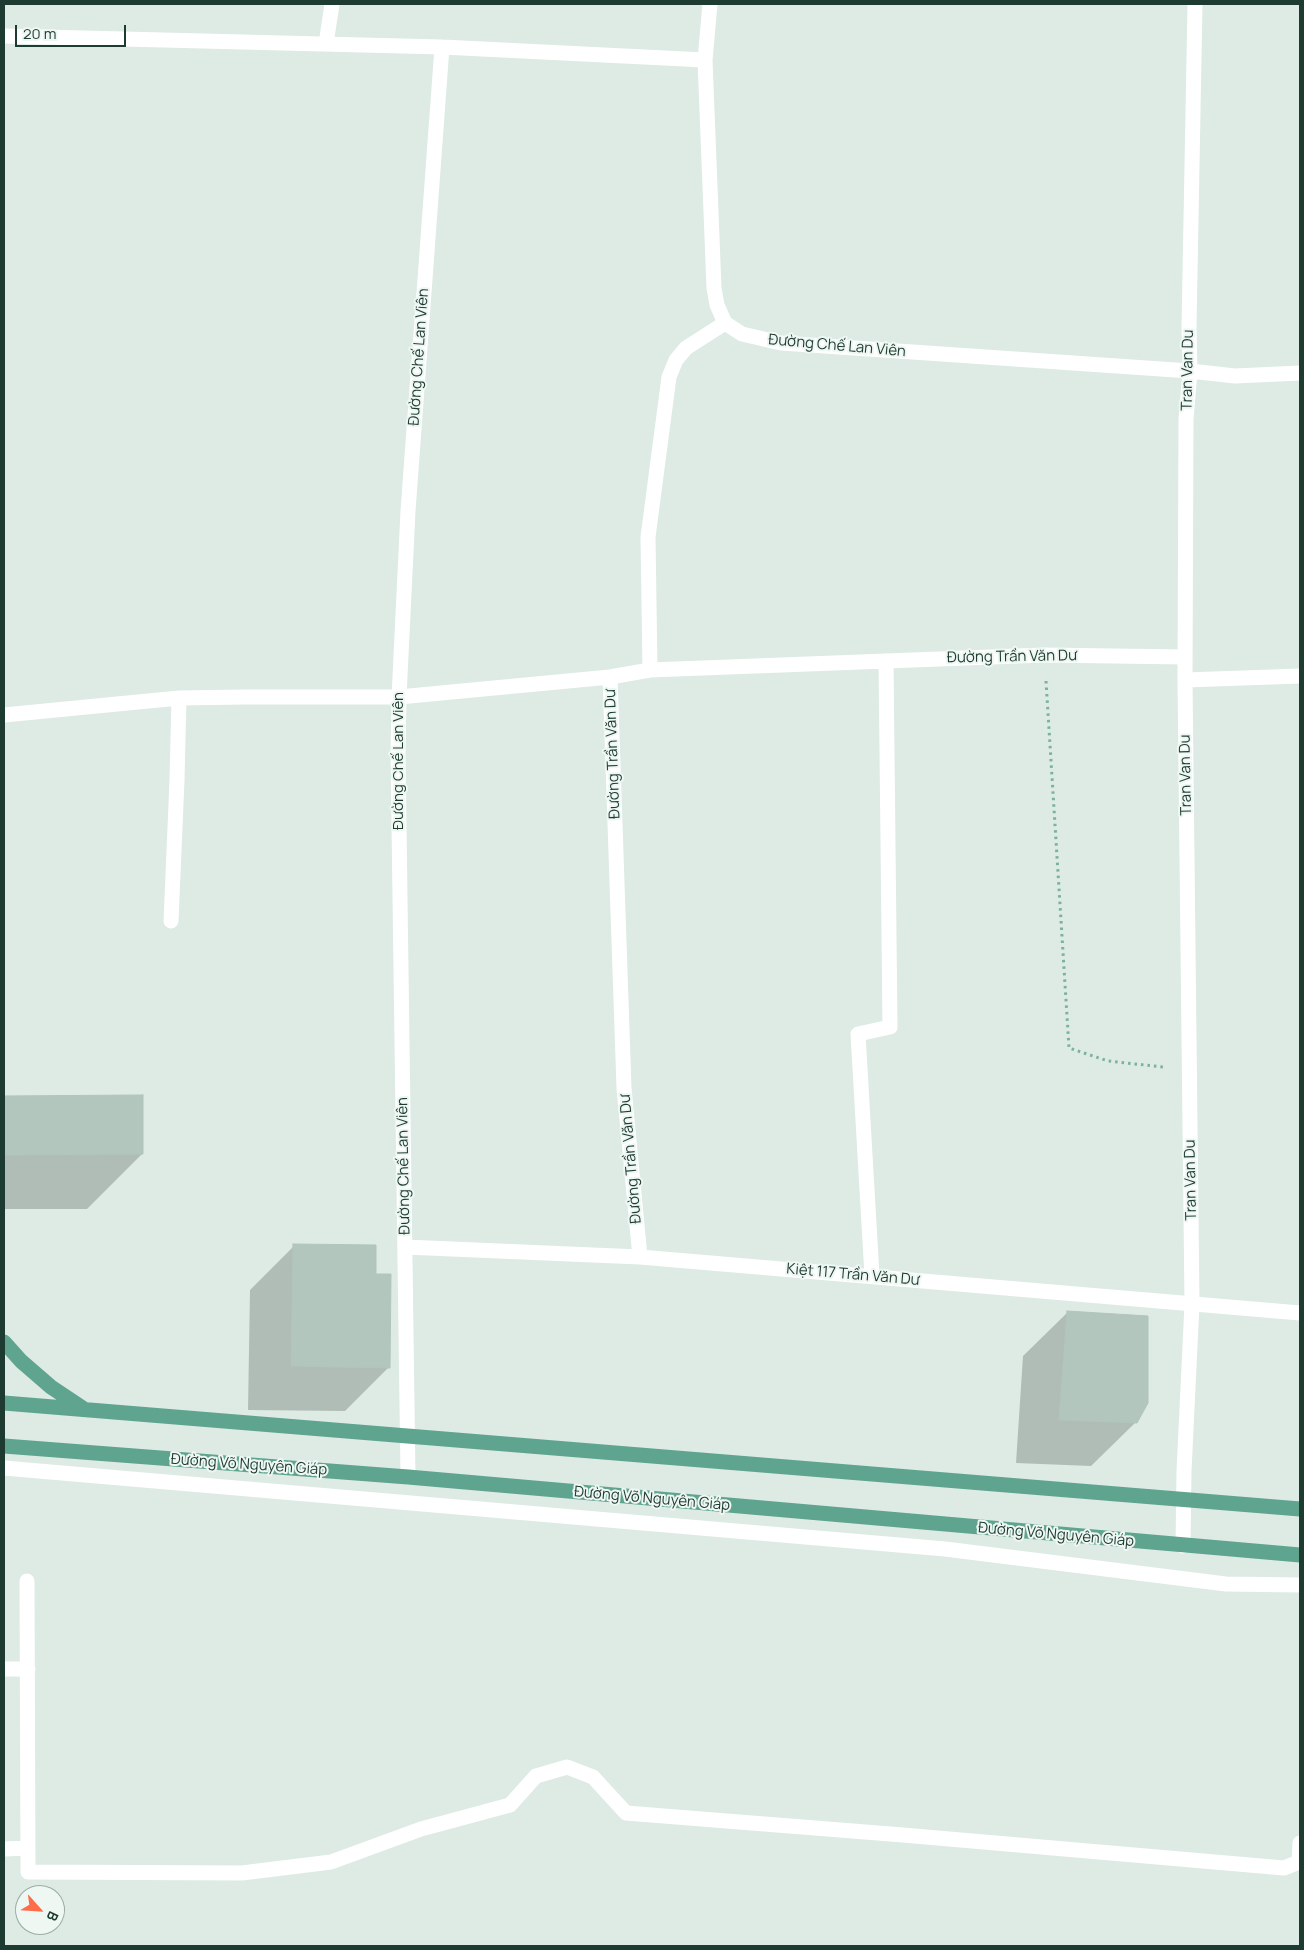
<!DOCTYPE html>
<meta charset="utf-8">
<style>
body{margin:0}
#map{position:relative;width:1304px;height:1950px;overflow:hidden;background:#ddebe4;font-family:Manrope,sans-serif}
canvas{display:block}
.frame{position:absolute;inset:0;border:5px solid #1e3b32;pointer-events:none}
.north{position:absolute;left:15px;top:1885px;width:50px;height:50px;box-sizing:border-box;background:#eef7f2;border:1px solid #9baca5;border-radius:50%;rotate:116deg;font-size:14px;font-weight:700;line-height:20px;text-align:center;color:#1e3b32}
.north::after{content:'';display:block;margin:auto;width:18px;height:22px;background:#fd6d49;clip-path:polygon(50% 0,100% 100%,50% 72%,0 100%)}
.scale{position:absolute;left:15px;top:25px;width:111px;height:22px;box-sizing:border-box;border:2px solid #1e3b32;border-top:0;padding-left:6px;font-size:15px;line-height:18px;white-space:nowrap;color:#1e3b32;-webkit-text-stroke:4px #eef7f2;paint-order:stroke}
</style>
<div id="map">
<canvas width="1304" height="1950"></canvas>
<div class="frame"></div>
<div class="north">B</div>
<div class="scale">20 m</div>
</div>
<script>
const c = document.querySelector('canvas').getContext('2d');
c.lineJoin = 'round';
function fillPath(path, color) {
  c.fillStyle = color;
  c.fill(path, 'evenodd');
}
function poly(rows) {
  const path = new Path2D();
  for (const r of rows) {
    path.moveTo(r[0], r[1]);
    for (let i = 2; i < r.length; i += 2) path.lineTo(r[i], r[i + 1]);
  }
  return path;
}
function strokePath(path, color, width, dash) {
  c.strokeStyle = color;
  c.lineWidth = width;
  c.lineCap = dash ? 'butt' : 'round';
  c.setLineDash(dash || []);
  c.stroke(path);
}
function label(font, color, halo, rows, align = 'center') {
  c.font = font + ' Manrope,sans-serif';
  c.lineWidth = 4;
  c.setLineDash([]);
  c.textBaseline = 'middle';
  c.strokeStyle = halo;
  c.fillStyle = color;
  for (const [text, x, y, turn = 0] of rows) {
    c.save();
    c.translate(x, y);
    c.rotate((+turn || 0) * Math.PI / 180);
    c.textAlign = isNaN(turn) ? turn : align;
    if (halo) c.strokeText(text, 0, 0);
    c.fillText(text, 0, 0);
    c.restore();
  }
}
const shadow = poly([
 [142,1096,142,1154,87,1209,4,1209,4,1097],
 [294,1246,375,1275,389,1367,345,1411,248,1410,250,1290],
 [1068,1312,1136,1422,1091,1466,1016,1463,1023,1356]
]);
const building = poly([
 [143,1095,143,1154,4,1155,4,1096,143,1095],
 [293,1244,376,1245,376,1274,391,1274,390,1368,291,1366,293,1244],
 [1067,1311,1148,1316,1148,1403,1137,1423,1059,1420,1067,1311]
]);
const path = poly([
 [1046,681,1069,1048,1108,1061,1163,1067]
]);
const minor = poly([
 [710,4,705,60,714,288,717,305,725,323,742,334,781,343,1190,371,1235,376,1300,373],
 [4,36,442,47,705,60],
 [326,44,332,4],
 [650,670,648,537,669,377,676,360,686,348,725,323],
 [610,677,624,1088,640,1257],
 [1185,680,1300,676],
 [4,715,179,698],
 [171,921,177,780,179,698,245,697,399,697,610,677,650,670,1044,655,1185,657],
 [405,1247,640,1257,1300,1313],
 [872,1276,858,1034,890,1027,886,661],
 [4,1468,945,1549,1226,1584,1300,1585],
 [408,1477,398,753,399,697,408,511,442,47],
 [1183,1546,1184,1471,1192,1304,1185,680,1186,419,1190,371,1189,327,1195,4],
 [27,1581,28,1872,242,1873,331,1862,421,1829,510,1805,536,1776,567,1767,593,1777,626,1813,903,1835,1284,1868,1299,1862,1300,1843],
 [4,1669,28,1669],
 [4,1849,27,1848]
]);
const major = poly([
 [4,1342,21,1361,51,1387,84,1409],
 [4,1403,1300,1509],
 [4,1446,408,1477,1300,1555]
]);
const streetNames = [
 ["Đường Chế Lan Viên",837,346,5],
 ["Đường Chế Lan Viên",419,357,-86],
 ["Tran Van Du",1188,370,-89],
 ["Đường Trần Văn Dư",1012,657,-1],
 ["Đường Trần Văn Dư",613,754,-92],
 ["Đường Chế Lan Viên",399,761,-90],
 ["Tran Van Du",1186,775,-91],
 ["Đường Trần Văn Dư",631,1159,-95],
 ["Đường Chế Lan Viên",404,1166,-91],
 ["Tran Van Du",1191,1180,-91],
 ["Kiệt 117 Trần Văn Dư",853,1275,5],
 ["Đường Võ Nguyên Giáp",249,1465,4],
 ["Đường Võ Nguyên Giáp",652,1499,5],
 ["Đường Võ Nguyên Giáp",1056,1535,5]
];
fillPath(shadow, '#0003');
fillPath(building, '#b3c6bd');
strokePath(building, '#b0c5bb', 1);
strokePath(path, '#7bb19e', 3, [2.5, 4]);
strokePath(minor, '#fff', 15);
strokePath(major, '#5ea48f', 15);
label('15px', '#1e3b32', '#eef7f2', streetNames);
</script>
